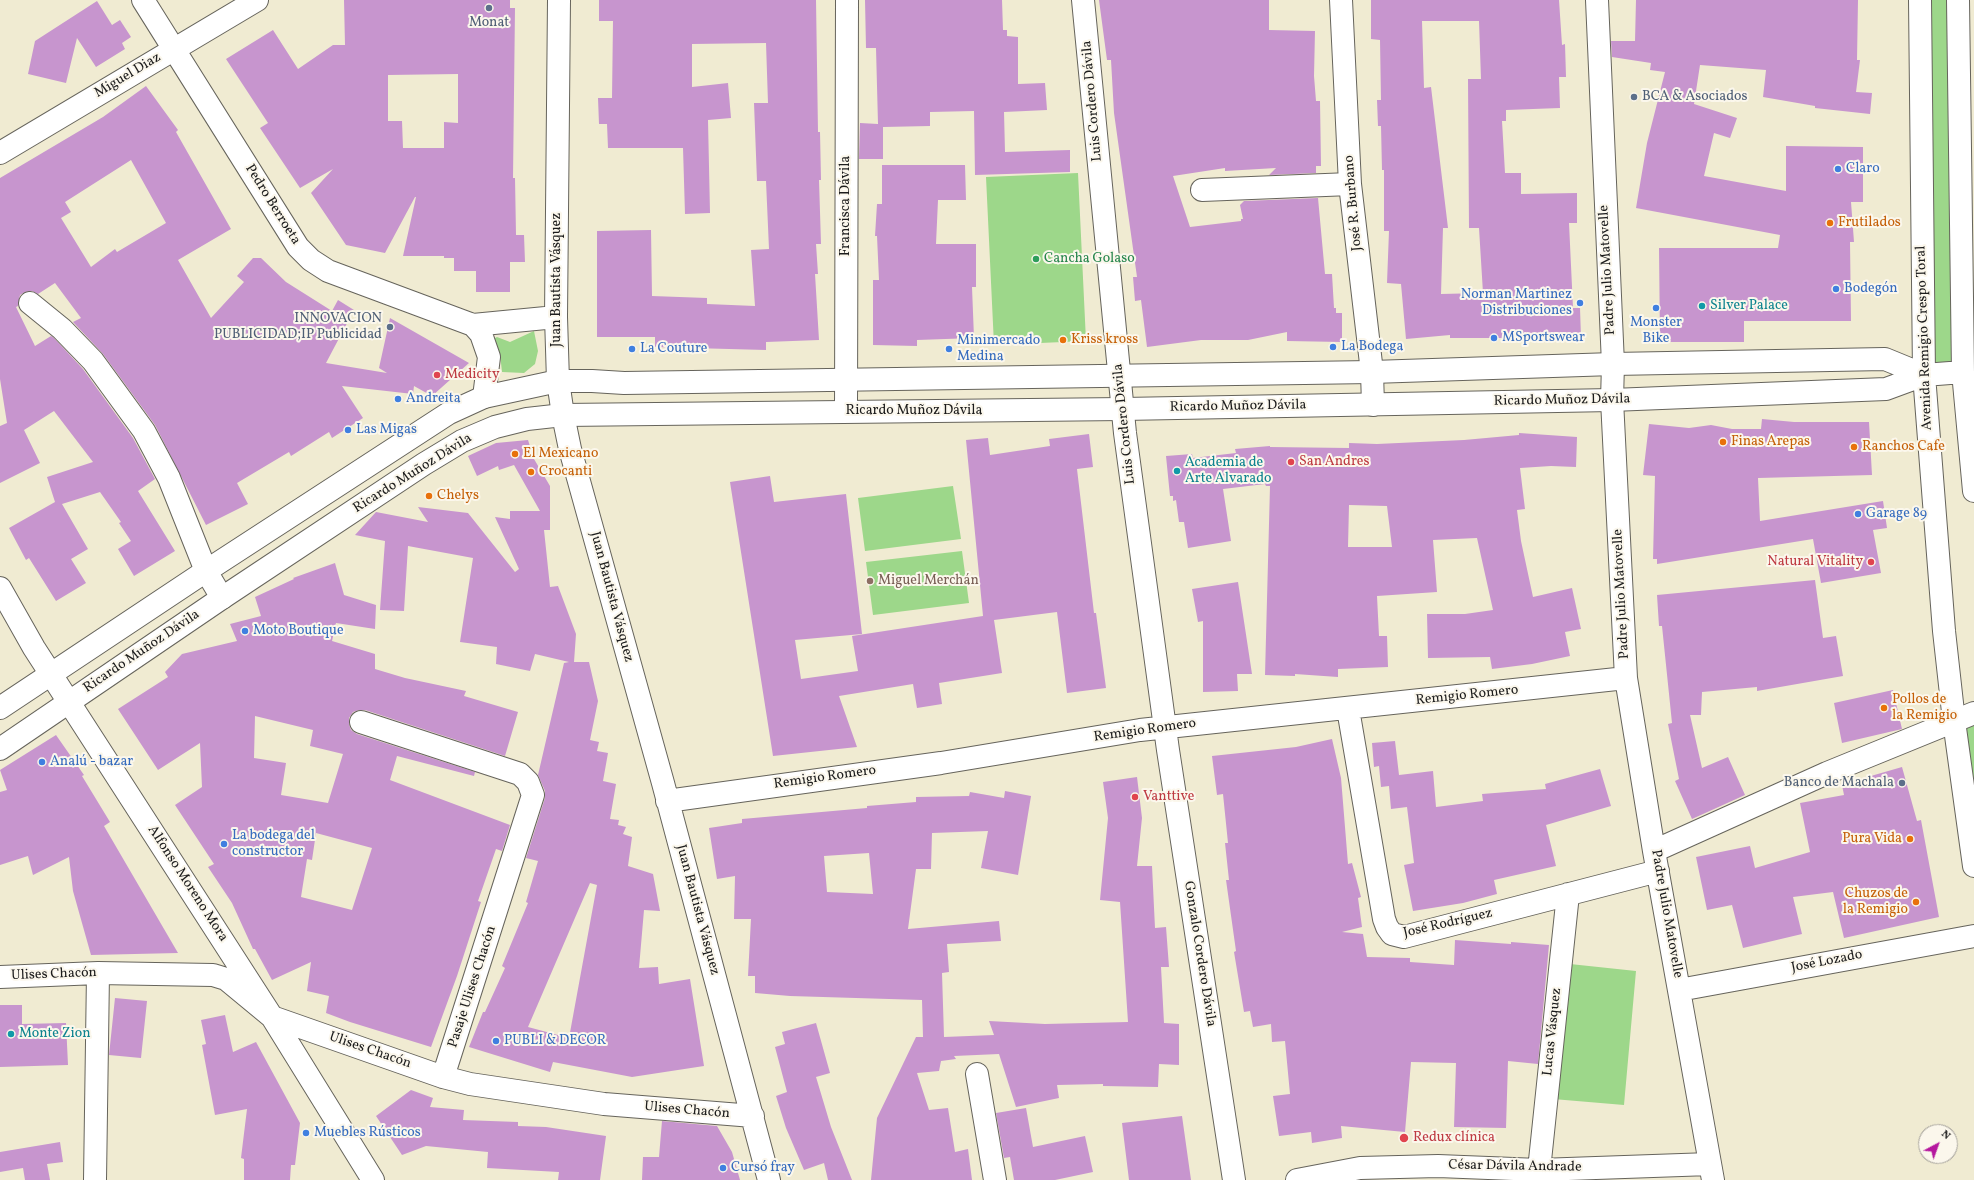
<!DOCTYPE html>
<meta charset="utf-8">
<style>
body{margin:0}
#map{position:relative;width:1974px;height:1180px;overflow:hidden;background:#f0ebd2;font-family:Vollkorn,serif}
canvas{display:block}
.north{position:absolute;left:1918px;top:1124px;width:40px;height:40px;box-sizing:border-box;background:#fbf7ec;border:1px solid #a29f99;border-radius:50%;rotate:41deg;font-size:11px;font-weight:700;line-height:16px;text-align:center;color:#1c1c1c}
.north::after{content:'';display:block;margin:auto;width:14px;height:18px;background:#b5179e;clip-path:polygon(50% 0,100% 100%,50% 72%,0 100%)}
</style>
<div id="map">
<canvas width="1974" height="1180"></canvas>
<div class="north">N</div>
</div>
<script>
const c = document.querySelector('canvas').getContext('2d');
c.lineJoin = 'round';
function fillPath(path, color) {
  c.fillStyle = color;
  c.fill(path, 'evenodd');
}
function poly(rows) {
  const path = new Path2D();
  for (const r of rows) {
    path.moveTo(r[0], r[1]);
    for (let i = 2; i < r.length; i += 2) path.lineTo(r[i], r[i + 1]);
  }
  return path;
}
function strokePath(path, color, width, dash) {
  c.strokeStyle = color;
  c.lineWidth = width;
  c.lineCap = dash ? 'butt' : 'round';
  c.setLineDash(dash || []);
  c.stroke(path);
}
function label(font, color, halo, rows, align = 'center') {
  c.font = font + ' Vollkorn,serif';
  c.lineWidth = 4;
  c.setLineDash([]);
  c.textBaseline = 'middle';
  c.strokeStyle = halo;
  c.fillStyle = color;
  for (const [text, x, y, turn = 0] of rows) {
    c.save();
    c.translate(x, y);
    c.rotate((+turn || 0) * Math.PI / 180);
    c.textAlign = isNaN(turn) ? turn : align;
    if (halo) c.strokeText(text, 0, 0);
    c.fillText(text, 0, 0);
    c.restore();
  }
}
const green = poly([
 [1925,0,1951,0,1960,372,1927,372],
 [1078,173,1086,341,994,345,986,177],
 [534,331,538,351,535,364,524,373,502,372,500,354,493,344,493,339,497,337,510,342],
 [953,486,961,539,865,551,858,498],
 [962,551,969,603,873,615,866,562],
 [1974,718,1974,820,1959,725],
 [1570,964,1636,971,1624,1105,1553,1099]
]);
const building = poly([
 [344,0,510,0,510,8,515,8,513,178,515,178,516,235,524,235,525,262,510,262,510,292,476,292,476,271,454,271,454,258,444,258,444,256,403,256,416,197,415,197,385,253,346,245,311,193,333,169,300,188,260,128,268,123,226,59,273,30,298,69,333,45,345,45],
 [458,74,458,123,444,122,444,148,403,148,402,121,388,121,388,75],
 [599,0,816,0,818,132,820,132,821,180,819,180,821,244,816,244,818,274,815,274,819,340,766,342,766,350,655,347,655,337,597,337,597,231,651,230,652,296,707,298,707,304,755,306,751,250,769,249,766,181,757,181,754,103,768,103,766,43,692,44,692,87,728,83,731,118,708,120,710,213,685,214,683,148,608,148,607,124,599,124,598,98,612,98,613,21,599,21],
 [865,0,1002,0,1003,30,1007,30,1007,36,1018,37,1018,84,1045,83,1047,110,1004,112,1005,152,1070,150,1070,172,975,175,974,111,930,112,930,126,883,127,883,159,859,159,860,123,878,124,876,48,866,48],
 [1099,0,1269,0,1269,30,1315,31,1314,76,1316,101,1320,101,1321,166,1316,166,1316,173,1269,175,1276,168,1225,171,1225,168,1173,176,1190,227,1241,221,1241,219,1243,219,1240,205,1244,201,1318,198,1325,274,1332,274,1334,308,1336,308,1336,313,1342,313,1342,342,1287,341,1287,332,1248,340,1201,340,1147,347,1141,300,1135,301,1133,277,1137,277,1114,113,1111,60,1107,60],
 [1371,0,1559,0,1562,45,1565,44,1566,77,1559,77,1560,108,1506,110,1506,121,1502,121,1505,173,1521,173,1521,194,1577,193,1577,223,1569,223,1573,308,1580,308,1581,338,1450,338,1450,335,1406,339,1401,284,1387,283,1389,231,1384,231,1384,170,1382,170,1381,126,1378,126,1377,100,1381,100,1380,40,1371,39],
 [1422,21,1479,21,1481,79,1468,79,1469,228,1479,228,1483,293,1441,294,1443,228,1448,228,1431,87,1424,88],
 [1636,0,1858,0,1857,60,1860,60,1856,92,1872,93,1870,114,1815,108,1815,106,1763,97,1766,70,1700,65,1694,104,1737,118,1730,138,1714,133,1704,176,1786,191,1786,146,1863,147,1863,202,1851,202,1854,242,1850,242,1851,321,1744,321,1744,342,1660,342,1659,248,1778,248,1780,235,1636,208,1647,143,1665,72,1650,70,1651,63,1612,57,1611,41,1635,41],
 [97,1,112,25,120,20,131,37,122,43,125,49,96,67,77,38,66,83,28,74,35,41],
 [146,86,178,130,176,132,231,229,178,260,211,318,244,282,237,276,253,258,261,258,286,282,332,311,338,300,354,310,326,363,387,373,379,368,390,318,469,363,432,396,414,386,413,394,342,386,363,418,332,438,329,432,291,456,289,452,237,483,248,504,206,525,155,425,103,354,73,322,81,318,55,283,38,294,32,291,25,292,20,295,18,306,16,307,35,346,51,336,54,338,83,369,133,438,155,479,138,491,175,551,134,576,118,549,131,541,119,523,121,522,100,492,62,504,88,549,71,559,86,583,56,601,29,558,26,560,9,528,55,502,47,477,93,462,54,411,24,430,40,463,0,483,0,426,7,423,0,379,0,178,103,117],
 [131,160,166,223,117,252,115,249,91,267,61,218,71,212,65,202],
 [882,165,965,165,966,200,938,200,936,244,976,244,976,287,972,287,974,338,917,340,917,346,873,345,873,280,879,280,877,236,875,236,877,204,882,204],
 [1762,419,1794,422,1869,422,1872,475,1758,478,1760,521,1883,501,1887,528,1873,530,1881,573,1821,583,1813,539,1657,564,1657,559,1653,559,1655,476,1643,475,1649,424,1689,428,1711,425,1732,429,1761,429],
 [1519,433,1577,437,1576,467,1551,466,1520,468,1525,509,1517,510,1521,541,1533,597,1572,588,1581,629,1565,632,1570,656,1532,664,1492,669,1490,657,1428,658,1427,614,1465,614,1493,610,1477,538,1433,540,1437,592,1377,596,1379,636,1387,636,1388,667,1338,669,1338,677,1295,674,1295,676,1265,675,1270,486,1266,486,1265,484,1223,489,1231,541,1188,548,1184,522,1179,522,1176,500,1173,501,1173,496,1170,496,1166,456,1192,454,1193,458,1236,453,1235,449,1270,446,1270,447,1349,448,1349,443,1377,444,1464,440,1519,435],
 [1349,505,1387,506,1392,547,1348,547],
 [1089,434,1093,467,1077,469,1094,613,1096,613,1106,688,1067,693,1057,612,994,620,1002,673,939,683,942,704,917,708,913,684,839,696,857,747,773,756,730,482,770,476,774,502,846,494,862,634,795,640,801,679,858,671,852,636,983,616,966,440,988,438,990,455,1050,446,1049,439],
 [528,440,534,459,550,486,550,530,544,530,550,587,558,586,576,634,574,662,589,662,598,701,590,740,599,742,597,751,608,753,603,781,616,784,610,819,619,820,618,825,626,827,623,834,632,837,628,866,653,874,660,911,644,910,639,968,658,967,659,984,690,979,704,1066,632,1077,553,1062,550,1072,469,1047,483,1012,485,1012,505,968,502,966,528,903,526,902,538,861,526,858,545,798,545,791,538,775,564,663,569,662,535,654,530,671,496,664,497,647,460,642,473,558,408,546,404,611,380,610,385,541,355,535,376,512,428,522,418,507,468,513,515,572,519,569,495,517,510,519,510,511,540,511,514,465,499,470,498,466,477,476,468,456,496,443],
 [590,883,597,885,569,1038,528,1027],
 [335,563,344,595,376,605,375,629,336,623,332,641,375,654,375,669,405,678,466,691,464,696,518,712,505,756,365,710,359,710,353,712,349,718,349,724,351,730,357,734,475,772,474,776,397,756,390,780,510,825,502,851,496,849,478,901,481,902,457,976,431,1047,350,1022,326,1013,329,996,307,991,311,962,272,980,255,949,253,949,232,903,208,867,214,864,175,805,202,787,200,743,158,770,118,709,168,677,165,672,182,654,237,641,230,624,261,616,255,597,294,579,293,578],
 [255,716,313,730,310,746,343,754,328,803,281,795,286,763,254,758],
 [316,833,372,848,352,910,301,897,307,859,312,860],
 [1815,580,1823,638,1836,636,1843,676,1757,691,1757,687,1702,692,1701,715,1690,715,1702,768,1728,757,1745,795,1692,819,1675,781,1679,779,1668,724,1672,723,1662,626,1659,626,1657,595],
 [1238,582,1252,674,1237,674,1238,691,1203,692,1203,621,1198,622,1192,589],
 [1893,690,1902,729,1842,743,1834,703],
 [56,735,84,775,82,776,110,822,104,826,178,953,91,955,73,891,69,857,33,875,28,856,0,865,0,792,7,790,0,770],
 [1332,739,1341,778,1348,864,1352,863,1361,897,1358,898,1362,927,1342,932,1363,934,1367,957,1410,958,1410,962,1454,965,1455,940,1511,944,1511,942,1549,945,1538,1064,1508,1061,1506,1128,1454,1127,1456,1063,1411,1062,1405,1132,1341,1126,1342,1138,1312,1143,1311,1132,1279,1136,1273,1096,1290,1094,1285,1041,1272,1042,1271,1024,1253,1027,1250,1011,1244,1012,1234,952,1236,951,1226,880,1229,880,1225,843,1228,843,1223,794,1217,795,1212,756,1296,747],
 [1395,741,1399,775,1433,771,1436,807,1483,801,1482,794,1546,789,1545,784,1600,769,1611,806,1546,825,1556,866,1494,880,1497,894,1463,903,1413,911,1404,865,1414,863,1407,807,1391,809,1389,786,1381,787,1379,766,1374,767,1372,743],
 [1902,767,1917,821,1921,820,1939,917,1844,938,1833,892,1793,897,1802,934,1743,948,1732,905,1707,910,1696,857,1750,846,1755,868,1810,852,1800,803,1844,795,1842,785,1864,781,1864,778],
 [1137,777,1142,818,1137,866,1152,866,1155,928,1166,927,1169,967,1161,967,1164,1023,1179,1024,1179,1065,1159,1064,1158,1087,1103,1086,1103,1084,1057,1085,1059,1098,1016,1107,999,1054,954,1056,956,1059,941,1061,939,1071,917,1073,929,1110,948,1108,955,1152,968,1149,972,1180,871,1180,877,1118,916,1037,923,1037,922,1000,790,996,755,993,755,976,748,976,751,919,734,919,735,876,717,879,709,828,742,823,742,819,867,808,867,806,916,802,916,797,969,796,970,792,1004,798,1005,791,1031,796,1018,875,981,868,988,831,932,833,931,869,916,869,908,929,999,921,1001,941,947,944,949,972,942,973,944,1037,994,1035,989,1021,1045,1024,1128,1022,1120,902,1100,900,1108,818,1103,782],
 [869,853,873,894,827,892,824,856],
 [115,998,147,1001,141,1058,109,1055],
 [0,1005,22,1005,22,1024,66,1023,68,1065,0,1067],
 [225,1015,233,1052,256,1042,300,1123,295,1165,291,1165,290,1180,244,1180,244,1159,241,1158,247,1109,215,1115,202,1045,206,1044,201,1020],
 [816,1023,830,1073,816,1077,831,1127,852,1180,828,1180,824,1163,804,1170,786,1128,776,1096,787,1092,775,1047,785,1044,782,1032],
 [411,1090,433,1098,430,1107,464,1110,463,1120,518,1122,518,1126,546,1127,606,1136,600,1180,558,1180,559,1172,487,1168,488,1152,426,1146,402,1155,376,1116],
 [1026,1108,1033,1147,1085,1136,1093,1172,1055,1180,1014,1180,1010,1157,1004,1158,996,1113],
 [1182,1116,1191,1180,1129,1180,1122,1123],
 [662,1121,717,1126,732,1152,740,1180,642,1180,643,1157,659,1157],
 [60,1142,63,1162,47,1164,50,1180,25,1180,23,1168,0,1172,0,1152]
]);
const minor = poly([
 [143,0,298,247,311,260,328,271,473,325,556,317],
 [559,0,556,317,558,381,563,415,570,449,663,783,769,1180],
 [1083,0,1125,433,1168,750,1234,1180],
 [1341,0,1350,184,1372,372,1373,405],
 [1597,0,1613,364,1612,400,1626,678,1654,851,1713,1180],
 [0,153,257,0],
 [1202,190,1350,184],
 [30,303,62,329,93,361,144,431,169,478,206,571,222,598],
 [473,325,481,334,489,357,484,397],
 [846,411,847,0],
 [0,588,34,648,272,1017,373,1180],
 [1348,709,1384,919,1387,927,1392,934,1404,937,1658,871],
 [361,722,520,774,528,782,533,795,443,1077],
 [667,801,941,763,1140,730,1626,678],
 [1654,851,1827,773,1974,713],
 [0,977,98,973,213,975,226,979,272,1017,443,1077,470,1084,604,1104,753,1116],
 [1679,990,1974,936],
 [977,1074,995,1180],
 [1539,1170,1568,894],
 [95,1180,98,973],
 [1297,1180,1360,1168,1438,1166,1539,1170,1710,1164]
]);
const secondary = poly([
 [1920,0,1924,375,1944,631,1954,721,1974,866],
 [1958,0,1963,372,1974,491],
 [0,708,206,571,449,413,484,397,558,381,592,381,624,383,1372,372,1613,364,1885,359,1924,375],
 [0,749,222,598,424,464,462,441,495,427,527,419,563,415,1123,409,1612,400,1886,389,1924,375,1963,372]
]);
const markers = [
 [489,8,4,"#5c6f8a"],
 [1634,97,4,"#5c6f8a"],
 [1838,169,4,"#3f7fe0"],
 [1830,223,4,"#e8710a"],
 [1036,259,4,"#2e9e5b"],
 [1836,289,4,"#3f7fe0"],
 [1580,303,4,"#3f7fe0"],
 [1702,306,4,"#0f9aa8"],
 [1656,308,4,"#3f7fe0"],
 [390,327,4,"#5c6f8a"],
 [1494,338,4,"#3f7fe0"],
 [1063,340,4,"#e8710a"],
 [1333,347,4,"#3f7fe0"],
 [632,349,4,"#3f7fe0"],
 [949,349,4,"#3f7fe0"],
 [437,375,4,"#e0444e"],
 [398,399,4,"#3f7fe0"],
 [348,430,4,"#3f7fe0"],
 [1723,442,4,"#e8710a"],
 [1854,447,4,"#e8710a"],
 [515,454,4,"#e8710a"],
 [1291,462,4,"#e0444e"],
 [1177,471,4,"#0f9aa8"],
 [531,472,4,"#e8710a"],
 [429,496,4,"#e8710a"],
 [1858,514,4,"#3f7fe0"],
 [1871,562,4,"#e0444e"],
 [870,581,4,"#8d6e63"],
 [245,631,4,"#3f7fe0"],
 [1884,708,4,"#e8710a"],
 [42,762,4,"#3f7fe0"],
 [1902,783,4,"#5c6f8a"],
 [1135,797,4,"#e0444e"],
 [1910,839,4,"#e8710a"],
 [224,844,4,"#3f7fe0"],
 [1916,902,4,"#e8710a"],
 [11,1034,4,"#0f9aa8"],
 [496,1041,4,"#3f7fe0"],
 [306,1133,4,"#3f7fe0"],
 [1404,1138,5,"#e0444e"],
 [723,1168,4,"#3f7fe0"]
];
const serviceNames = [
 ["Monat",489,23,"center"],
 ["BCA & Asociados",1642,97,"left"],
 ["INNOVACION",382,319],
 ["PUBLICIDAD;IP Publicidad",382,335],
 ["Banco de Machala",1894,783]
];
const streetNames = [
 ["Miguel Diaz",128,76,-31],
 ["Luis Cordero Dávila",1093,101,-95],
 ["José R. Burbano",1354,203,-95],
 ["Pedro Berroeta",272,205,58],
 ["Francisca Dávila",846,206,-90],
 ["Padre Julio Matovelle",1608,270,-93],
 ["Juan Bautista Vásquez",557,280,-90],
 ["Avenida Remigio Crespo Toral",1925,338,-92],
 ["Ricardo Muñoz Dávila",1562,401,-1],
 ["Ricardo Muñoz Dávila",1238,407,-1],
 ["Ricardo Muñoz Dávila",914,411],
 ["Luis Cordero Dávila",1125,424,-96],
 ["Ricardo Muñoz Dávila",413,474,-32],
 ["Padre Julio Matovelle",1622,594,-93],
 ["Juan Bautista Vásquez",611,597,75],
 ["Ricardo Muñoz Dávila",142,652,-34],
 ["Remigio Romero",1467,696,-6],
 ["Remigio Romero",1145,731,-8],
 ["Remigio Romero",825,778,-8],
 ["Alfonso Moreno Mora",187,884,57],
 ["Juan Bautista Vásquez",697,910,75],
 ["Padre Julio Matovelle",1666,914,80],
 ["José Rodríguez",1448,924,-13],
 ["Gonzalo Cordero Dávila",1199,954,81],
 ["José Lozado",1827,962,-11],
 ["Ulises Chacón",54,975,-2],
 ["Pasaje Ulises Chacón",473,987,-72],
 ["Lucas Vásquez",1553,1032,-84],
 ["Ulises Chacón",370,1051,19],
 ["Ulises Chacón",687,1111,5],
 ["César Dávila Andrade",1515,1167,1]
];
const shopNames = [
 ["Claro",1846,169],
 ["Bodegón",1844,289],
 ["Norman Martinez",1572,295,"right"],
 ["Distribuciones",1572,311,"right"],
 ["Monster",1656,323,"center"],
 ["Bike",1656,339,"center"],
 ["MSportswear",1502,338],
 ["Minimercado",957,341],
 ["Medina",957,357],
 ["La Bodega",1341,347],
 ["La Couture",640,349],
 ["Andreita",406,399],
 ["Las Migas",356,430],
 ["Garage 89",1866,514],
 ["Moto Boutique",253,631],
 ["Analú - bazar",50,762],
 ["La bodega del",232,836],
 ["constructor",232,852],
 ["PUBLI & DECOR",504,1041],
 ["Muebles Rústicos",314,1133],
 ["Cursó fray",731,1168]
];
const foodNames = [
 ["Frutilados",1838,223],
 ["Kriss kross",1071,340],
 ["Finas Arepas",1731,442],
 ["Ranchos Cafe",1862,447],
 ["El Mexicano",523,454],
 ["Crocanti",539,472],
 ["Chelys",437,496],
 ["Pollos de",1892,700],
 ["la Remigio",1892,716],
 ["Pura Vida",1902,839,"right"],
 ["Chuzos de",1908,894,"right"],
 ["la Remigio",1908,910,"right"]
];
const leisureNames = [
 ["Cancha Golaso",1044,259]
];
const cultureNames = [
 ["Silver Palace",1710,306],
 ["Academia de",1185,463],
 ["Arte Alvarado",1185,479],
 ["Monte Zion",19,1034]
];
const healthNames = [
 ["Medicity",445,375],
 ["San Andres",1299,462],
 ["Natural Vitality",1863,562,"right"],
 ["Vanttive",1143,797],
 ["Redux clínica",1413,1138]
];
const educationNames = [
 ["Miguel Merchán",878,581]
];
fillPath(green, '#9dd78a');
fillPath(building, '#c795ce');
strokePath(minor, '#66645c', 24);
strokePath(secondary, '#66645c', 24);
strokePath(minor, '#fff', 22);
strokePath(secondary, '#fff', 22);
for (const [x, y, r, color] of markers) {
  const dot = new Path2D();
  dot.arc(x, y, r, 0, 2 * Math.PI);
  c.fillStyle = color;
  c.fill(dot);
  strokePath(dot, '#fbf7ec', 1.5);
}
label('14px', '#4e5e75', '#fbf7ec', serviceNames, 'right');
label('14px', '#1c1c1c', '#fbf7ec', streetNames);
label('14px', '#366cbe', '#fbf7ec', shopNames, 'left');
label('14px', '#c56008', '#fbf7ec', foodNames, 'left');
label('14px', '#27864d', '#fbf7ec', leisureNames, 'left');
label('14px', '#0d838f', '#fbf7ec', cultureNames, 'left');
label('14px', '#be3a42', '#fbf7ec', healthNames, 'left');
label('14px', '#785e54', '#fbf7ec', educationNames, 'left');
</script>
